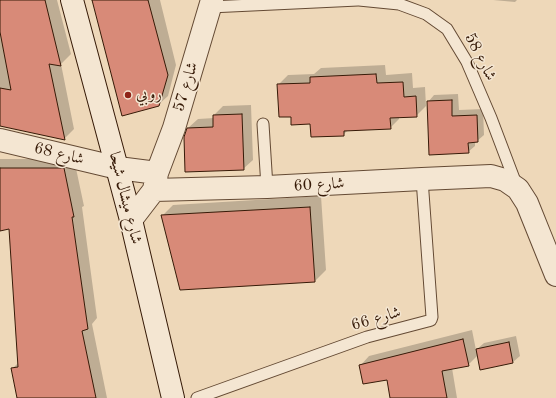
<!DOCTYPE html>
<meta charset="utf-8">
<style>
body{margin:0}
canvas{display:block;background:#eed8b9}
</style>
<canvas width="556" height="398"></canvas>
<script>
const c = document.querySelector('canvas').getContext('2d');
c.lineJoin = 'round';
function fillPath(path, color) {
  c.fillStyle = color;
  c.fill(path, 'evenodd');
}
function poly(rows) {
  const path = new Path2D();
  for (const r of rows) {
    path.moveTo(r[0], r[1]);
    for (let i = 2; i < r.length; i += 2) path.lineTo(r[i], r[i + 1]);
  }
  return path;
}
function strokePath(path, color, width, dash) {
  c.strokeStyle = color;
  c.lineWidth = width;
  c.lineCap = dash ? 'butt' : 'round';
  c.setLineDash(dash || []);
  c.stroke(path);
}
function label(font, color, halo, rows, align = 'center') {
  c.font = font + ' "Old Standard TT",Amiri,serif';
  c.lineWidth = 3;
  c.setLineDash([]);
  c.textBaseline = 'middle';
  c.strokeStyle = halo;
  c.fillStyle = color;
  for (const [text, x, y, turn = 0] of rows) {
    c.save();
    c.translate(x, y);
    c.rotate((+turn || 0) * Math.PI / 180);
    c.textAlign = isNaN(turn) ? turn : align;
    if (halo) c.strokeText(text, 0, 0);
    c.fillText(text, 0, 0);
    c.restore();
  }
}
const shadow = poly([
 [0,0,57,0,71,54,61,64,74,129,64,139,0,124],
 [93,0,160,0,176,65,168,96,158,105],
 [493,0,517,0,515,2],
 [385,65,386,75,412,73,413,88,425,87,426,106,416,116,399,117,399,119,390,128,348,130,343,135,292,115,278,85,288,75,314,74,321,68],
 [458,94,459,110,483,109,484,135,477,141,475,141,475,146,468,152,428,102,434,95],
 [251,105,253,160,243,169,188,128,198,119,214,118,214,115,223,106],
 [0,159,74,159,84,206,82,207,97,318,92,324,107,398,18,398,12,369,19,362,10,228,0,230],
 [321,196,326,270,315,281,162,216,173,205],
 [472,330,476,350,484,343,516,336,520,356,513,362,478,355,468,365,452,368,457,398,391,398,388,378,360,366,369,356]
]);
const building = poly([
 [0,0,45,0,61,66,49,64,65,140,0,126,0,88,11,90,0,32,0,0],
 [92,0,148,0,168,75,159,106,122,116,92,0],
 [376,74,377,83,403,82,404,97,416,96,417,117,390,118,391,129,344,131,344,136,311,137,310,124,291,125,291,117,279,117,277,84,310,83,310,77,376,74],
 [452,100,452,116,477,115,478,142,468,143,469,153,429,155,427,101,452,100],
 [242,114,244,170,185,172,184,137,187,128,213,127,213,115,242,114],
 [0,168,64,168,74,217,72,217,88,329,82,331,96,398,17,398,11,368,18,367,9,229,0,231,0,168],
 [310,207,315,282,180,290,161,215,310,207],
 [463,339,469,366,442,371,447,398,390,398,387,380,363,384,359,365,463,339],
 [509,342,513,363,480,370,476,349,509,342]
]);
const service = poly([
 [359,0,399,4,426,14,447,29,467,62,491,118,516,184],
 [210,7,358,0],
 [263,124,267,187],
 [197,398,367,337,428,321,431,320,432,317,422,179]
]);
const minor = poly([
 [0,140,118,168,157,173],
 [154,190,267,187,422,179,491,176,505,180,518,189,527,203,556,275],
 [131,220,154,190,157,173,174,128,212,0]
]);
const secondary = poly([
 [72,0,131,220,173,398]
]);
const markers = [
 [128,95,4,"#8f2418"]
];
const streetNames = [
 ["شارع 58",480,57,63],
 ["شارع 57",186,87,-73],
 ["شارع 68",59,154,14],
 ["شارع 60",319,185,-3],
 ["شارع ميشال شيحا",125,198,76],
 ["شارع 66",376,319,-16]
];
const poiNames = [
 ["روبي",136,95]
];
fillPath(shadow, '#0003');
fillPath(building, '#d88a78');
strokePath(building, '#361a07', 1);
strokePath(service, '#644a34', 13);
strokePath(minor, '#644a34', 24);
strokePath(secondary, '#361a07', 24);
strokePath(service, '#f4e6d2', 11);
strokePath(minor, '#f4e6d2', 22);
strokePath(secondary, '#f4e6d2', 22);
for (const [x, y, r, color] of markers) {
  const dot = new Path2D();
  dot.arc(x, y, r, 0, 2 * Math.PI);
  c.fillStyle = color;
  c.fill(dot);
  strokePath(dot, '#f4e6d2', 1.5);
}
label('16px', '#361a07', '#f4e6d2', streetNames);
label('16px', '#361a07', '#f4e6d2', poiNames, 'left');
</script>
